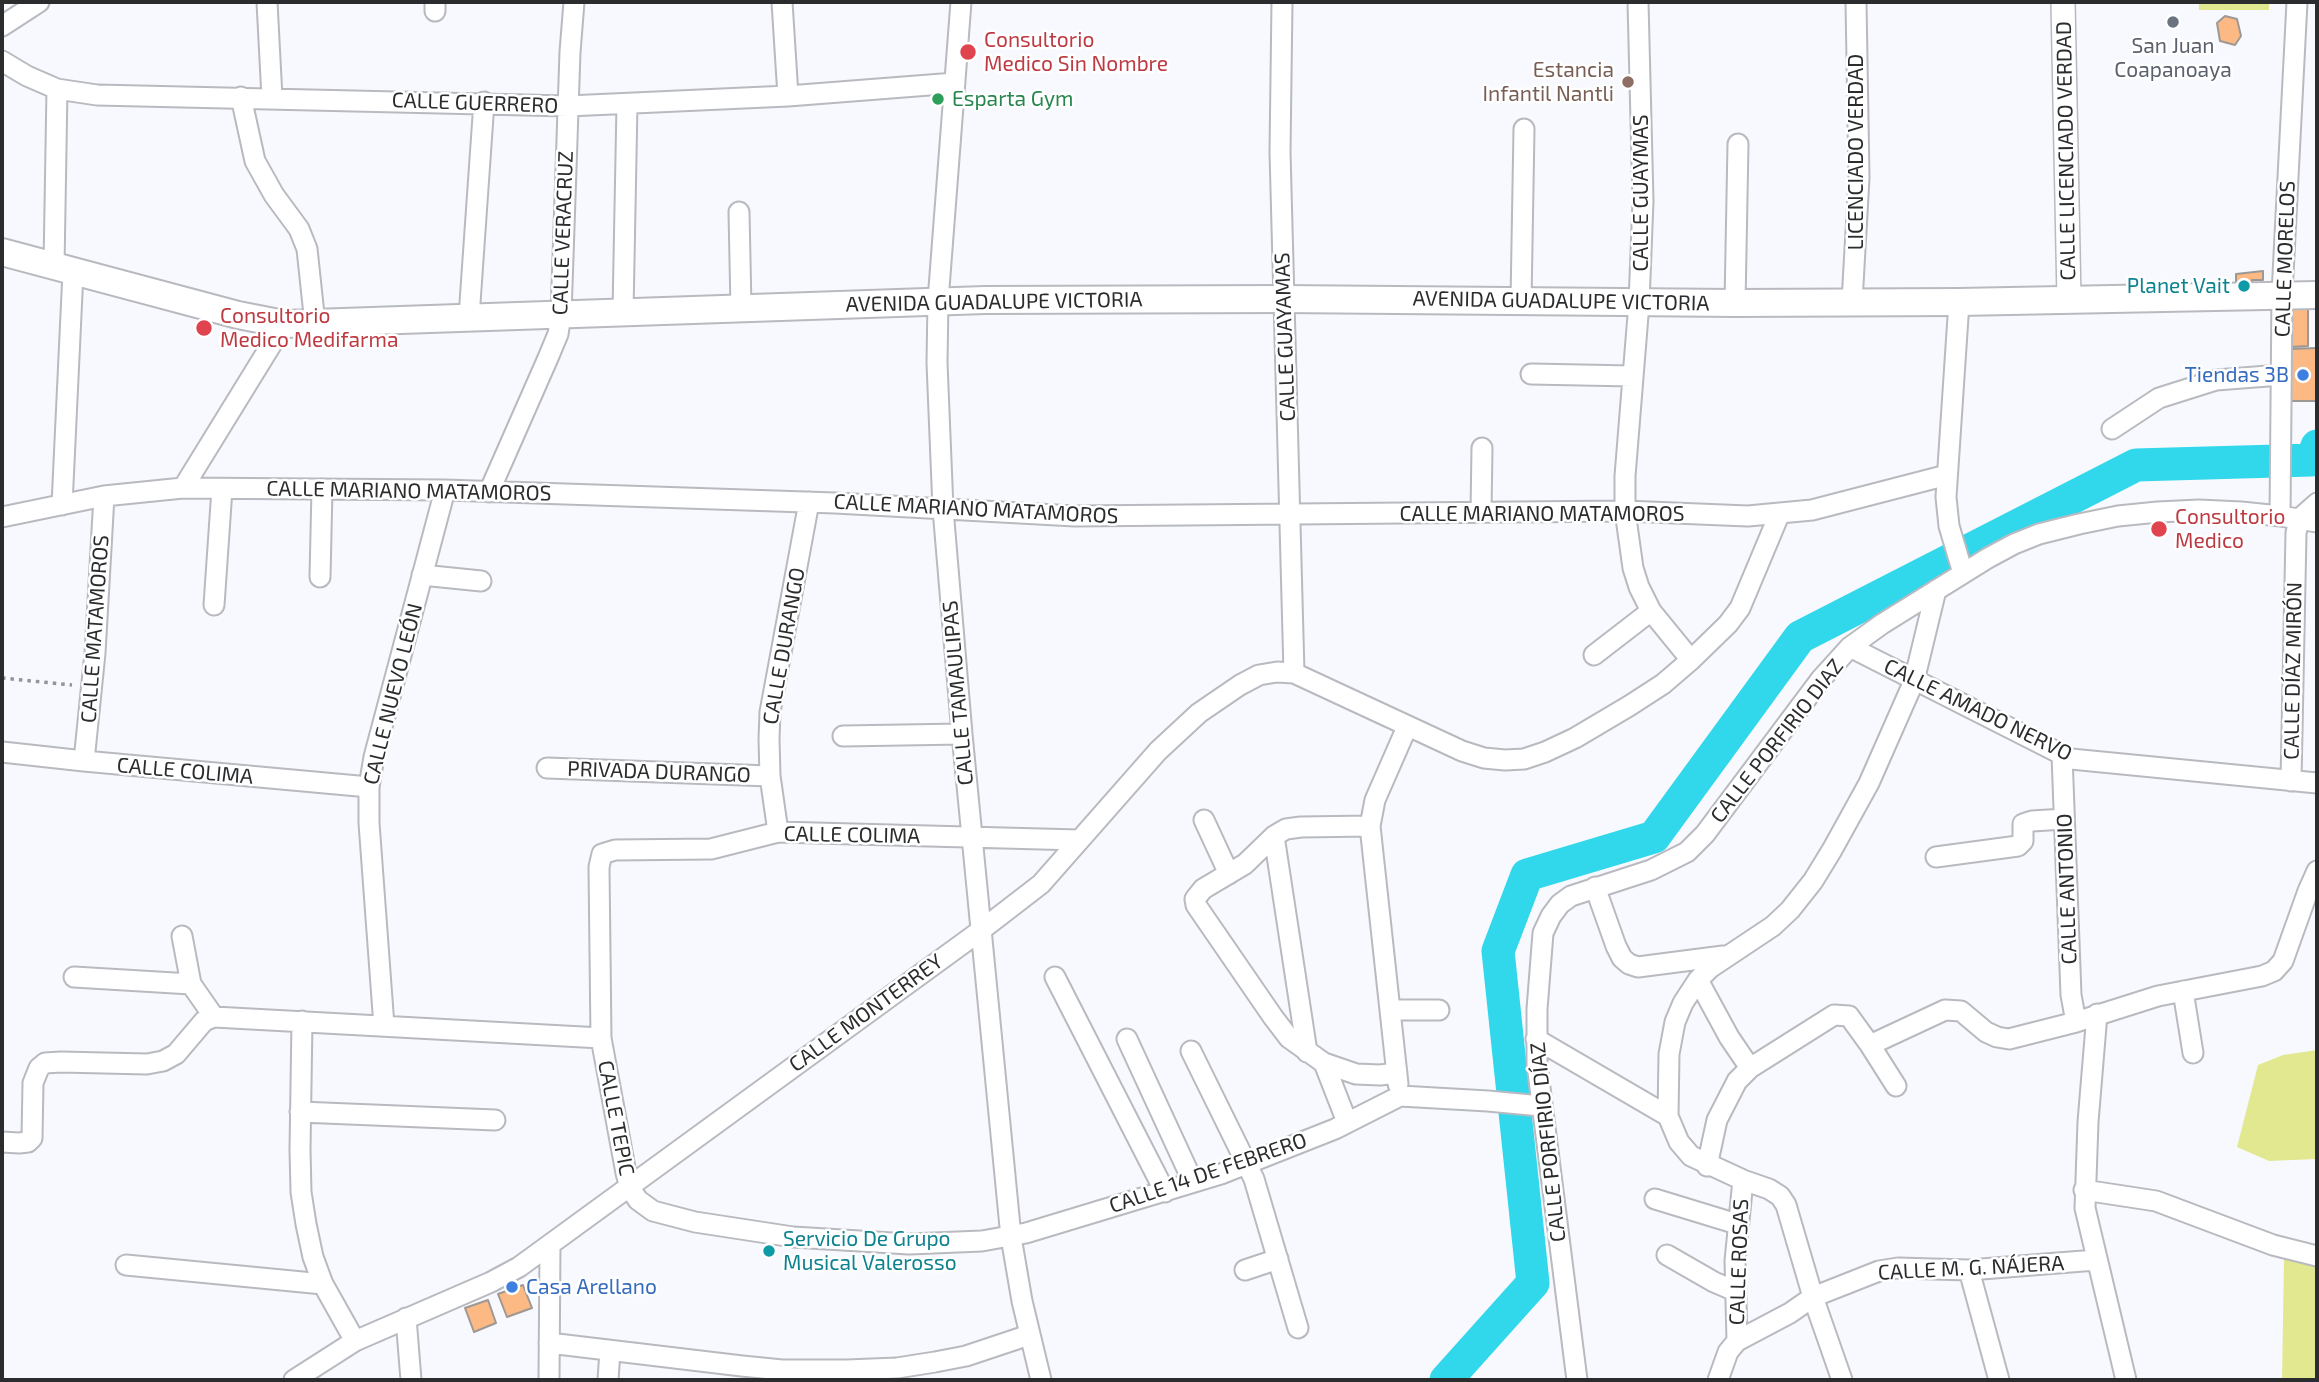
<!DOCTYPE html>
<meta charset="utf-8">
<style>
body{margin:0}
#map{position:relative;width:2319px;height:1382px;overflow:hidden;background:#f7f9fe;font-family:"Exo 2",sans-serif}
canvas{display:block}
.frame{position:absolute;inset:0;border:4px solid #2b2c2e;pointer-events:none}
</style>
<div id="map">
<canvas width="2319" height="1382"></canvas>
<div class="frame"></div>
</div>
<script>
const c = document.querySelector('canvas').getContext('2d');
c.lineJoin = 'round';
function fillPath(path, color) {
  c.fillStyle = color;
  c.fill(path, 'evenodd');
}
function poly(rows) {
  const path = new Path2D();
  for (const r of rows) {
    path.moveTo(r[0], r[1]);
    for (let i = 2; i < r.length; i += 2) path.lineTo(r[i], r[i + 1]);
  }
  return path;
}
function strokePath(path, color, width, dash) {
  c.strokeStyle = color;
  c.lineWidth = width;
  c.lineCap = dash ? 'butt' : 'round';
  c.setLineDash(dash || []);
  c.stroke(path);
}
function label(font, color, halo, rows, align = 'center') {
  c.font = font + ' "Exo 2",sans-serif';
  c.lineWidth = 5;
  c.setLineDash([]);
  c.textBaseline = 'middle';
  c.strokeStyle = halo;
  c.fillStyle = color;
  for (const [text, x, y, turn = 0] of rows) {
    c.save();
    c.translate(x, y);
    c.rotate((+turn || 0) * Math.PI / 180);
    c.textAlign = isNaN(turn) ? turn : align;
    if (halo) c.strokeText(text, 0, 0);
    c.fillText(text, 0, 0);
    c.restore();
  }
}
const green = poly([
 [2199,2,2269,2,2269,10,2199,10],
 [2317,1050,2317,1159,2269,1161,2237,1147,2258,1065,2283,1055],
 [2284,1258,2317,1260,2317,1380,2282,1380]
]);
const river = poly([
 [1446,1380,1533,1283,1498,951,1527,875,1654,837,1800,637,2136,465,2312,460,2317,446]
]);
const building = poly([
 [2225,16,2237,19,2241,36,2235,45,2220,41,2217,23,2225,16],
 [2263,271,2263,280,2252,280,2253,292,2236,292,2236,274,2263,271],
 [2289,306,2308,306,2308,346,2289,347,2289,306],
 [2317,348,2317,401,2289,401,2291,349,2317,348],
 [523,1285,532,1308,507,1317,498,1294,523,1285],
 [488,1300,496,1323,474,1332,465,1308,488,1300]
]);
const path = poly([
 [2,678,72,685]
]);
const minor = poly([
 [267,2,272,98],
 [435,2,435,11],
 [782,2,788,96],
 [961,2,938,301,937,363,943,509,962,734,1011,1237,1022,1301,1041,1380],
 [1282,2,1280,152,1294,673],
 [1638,2,1643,201,1639,303,1625,476,1625,511,1633,568,1639,587,1651,611,1691,660],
 [2,26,39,2],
 [2,61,27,76,57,89,97,95,568,106,788,96,955,83],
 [241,97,255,161,274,195,299,229,307,249,315,324],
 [739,212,741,308],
 [54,266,57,89],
 [1521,301,1524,129],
 [1852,302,1859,178,1856,2],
 [1959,302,1946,497,1949,526,1963,573],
 [1735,303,1738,144],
 [623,312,627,104],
 [469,317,484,102],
 [1531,374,1632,376],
 [2112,429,2159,398,2216,380,2281,375],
 [183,488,284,324],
 [489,492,548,358,558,334,561,315,570,52,574,2],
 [62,505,73,272],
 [1481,512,1482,448],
 [2280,516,2282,294,2297,2],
 [2,517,104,496,183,488,445,490,835,503,1075,516,1625,511,1748,516,1812,510,1947,475],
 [422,575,481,581],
 [320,577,322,489],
 [214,605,222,489],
 [1850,647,2071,759,2317,783],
 [1594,655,1651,611],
 [843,736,962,734],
 [2,752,84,761,369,787],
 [2062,755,2071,995,2076,1022],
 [84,761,95,653,104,496],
 [547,768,770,776],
 [2291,781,2296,533,2299,519,2317,503],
 [1204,820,1229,874],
 [1370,826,1301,827,1286,829,1274,836,1245,864,1203,889,1195,899,1196,905,1273,1017,1289,1038,1324,1063,1356,1074,1380,1075,1397,1073],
 [778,832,770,776,769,739,770,712,809,502],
 [1274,836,1307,1052],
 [1079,840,778,832,711,849,615,850,602,854,599,867,601,1038,626,1173,630,1188,638,1200,653,1211,695,1222,793,1237,909,1244,982,1241,1026,1233,1221,1174,1335,1129,1400,1096,1488,1101,1541,1106],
 [1936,857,2018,846,2023,841,2023,824,2032,821,2064,819],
 [1595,887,1616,946,1622,958,1629,964,1638,967,1723,956],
 [182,936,191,984,214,1017],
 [74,977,191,984],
 [1055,977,1165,1192],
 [1698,980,1729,1037,1750,1068],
 [2183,991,2193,1053],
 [1391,1010,1439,1010],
 [2097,1014,2088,1122,2085,1208,2126,1380],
 [302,1021,300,1150,301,1192,306,1224,313,1257,323,1284,355,1341],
 [384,1026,369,823,369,787,374,757,445,490],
 [1127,1039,1193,1182],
 [1536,1039,1668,1116],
 [1870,1045,1945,1010,1961,1011,1986,1032,1997,1037,2009,1039,2076,1022,2158,996,2262,976,2274,971,2283,961,2308,891,2317,871],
 [1191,1051,1254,1179,1298,1328],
 [1324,1063,1347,1122],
 [1398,1084,1370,826,1375,800,1407,727],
 [300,1112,495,1120],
 [2,1142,19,1143,28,1142,32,1138,33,1083,39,1068,45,1063,61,1062,147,1064,163,1061,176,1054,204,1021,214,1017,601,1038],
 [1707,1166,1717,1120,1737,1081,1750,1068,1834,1015,1849,1016,1870,1045,1896,1086],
 [2084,1190,2156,1201,2273,1245,2317,1256],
 [1655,1199,1737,1224],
 [1667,1255,1714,1282,1735,1291],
 [126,1265,323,1284],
 [1245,1270,1278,1259],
 [1969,1270,1999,1380],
 [406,1318,411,1380],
 [1737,1341,1790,1313,1813,1297,1879,1271,1898,1268,1969,1270,2096,1260],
 [549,1343,742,1366,782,1370,847,1370,897,1368,935,1362,966,1356,1029,1335],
 [294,1380,355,1341,491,1282,519,1267,980,931,1041,884,1158,751,1199,713,1240,685,1259,675,1277,672,1294,673,1462,751,1484,758,1505,760,1524,759,1545,752,1575,738,1629,706,1663,684,1691,660,1728,624,1740,608,1779,515],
 [549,1380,550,1246],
 [608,1380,610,1351],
 [1577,1380,1537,1064,1537,1009,1543,933,1551,916,1560,904,1571,896,1651,870,1687,852,1705,834,1821,679,1850,647,1882,624,1988,558,2014,544,2039,534,2079,524,2118,516,2158,512,2199,510,2241,512,2280,516,2317,522],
 [1718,1380,1728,1352,1737,1341,1735,1261,1743,1180],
 [1842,1380,1813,1297,1786,1205,1780,1196,1769,1189,1743,1180,1691,1156,1679,1142,1668,1116,1669,1054,1675,1022,1683,1003,1698,980,1710,968,1773,926,1790,910,1813,881,1832,850,1869,783,1914,681,1936,590]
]);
const tertiary = poly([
 [2063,2,2069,300]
]);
const secondary = poly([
 [2,252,238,315,284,324,985,300,1283,299,1735,303,1959,302,2317,295]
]);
const markers = [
 [2173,22,7,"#6b7280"],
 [968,52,9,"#e0444e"],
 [1628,82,7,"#8d6e63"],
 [938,99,7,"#2e9e5b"],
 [2244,286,7,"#0f9aa8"],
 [204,328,9,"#e0444e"],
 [2303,375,7,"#3f7fe0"],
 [2159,529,9,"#e0444e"],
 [769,1251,7,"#0f9aa8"],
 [512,1287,7,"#3f7fe0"]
];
const healthNames = [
 ["Consultorio",984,40],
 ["Medico Sin Nombre",984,64],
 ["Consultorio",220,316],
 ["Medico Medifarma",220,340],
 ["Consultorio",2175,517],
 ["Medico",2175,541]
];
const worshipNames = [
 ["San Juan",2173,46],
 ["Coapanoaya",2173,70]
];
const educationNames = [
 ["Estancia",1614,70],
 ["Infantil Nantli",1614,94]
];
const leisureNames = [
 ["Esparta Gym",952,99]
];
const streetNames = [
 ["CALLE GUERRERO",475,103,2],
 ["CALLE LICENCIADO VERDAD",2066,151,-91],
 ["LICENCIADO VERDAD",1856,152,-90],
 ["CALLE GUAYMAS",1641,193,-90],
 ["CALLE VERACRUZ",563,233,-88],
 ["CALLE MORELOS",2285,259,-88],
 ["AVENIDA GUADALUPE VICTORIA",1561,301,1],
 ["AVENIDA GUADALUPE VICTORIA",994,302,-1],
 ["CALLE GUAYAMAS",1285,337,-92],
 ["CALLE MARIANO MATAMOROS",409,491,1],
 ["CALLE MARIANO MATAMOROS",976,509,3],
 ["CALLE MARIANO MATAMOROS",1542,514],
 ["CALLE MATAMOROS",95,629,-86],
 ["CALLE DURANGO",784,646,-80],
 ["CALLE DÍAZ MIRÓN",2293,671,-89],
 ["CALLE TAMAULIPAS",958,693,-95],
 ["CALLE NUEVO LEÓN",393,694,-76],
 ["CALLE AMADO NERVO",1978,710,26],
 ["CALLE PORFIRIO DIAZ",1777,741,-52],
 ["CALLE COLIMA",185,771,5],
 ["PRIVADA DURANGO",659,772,2],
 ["CALLE COLIMA",852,835,1],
 ["CALLE ANTONIO",2067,889,-92],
 ["CALLE MONTERREY",866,1013,-36],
 ["CALLE TEPIC",616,1118,79],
 ["CALLE PORFIRIO DÍAZ",1548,1142,-96],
 ["CALLE 14 DE FEBRERO",1208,1173,-19],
 ["CALLE ROSAS",1739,1262,-88],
 ["CALLE M. G. NÁJERA",1971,1268,-3]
];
const cultureNames = [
 ["Planet Vait",2230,286],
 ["Servicio De Grupo",783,1239,"left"],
 ["Musical Valerosso",783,1263,"left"]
];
const shopNames = [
 ["Tiendas 3B",2289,375],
 ["Casa Arellano",526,1287,"left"]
];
fillPath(green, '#e2e890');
strokePath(river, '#31d7eb', 33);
fillPath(building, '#fcb983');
strokePath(building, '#9e9894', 2);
strokePath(minor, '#b8bac0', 23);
strokePath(tertiary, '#b8bac0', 26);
strokePath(secondary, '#b8bac0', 30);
strokePath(path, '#929497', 3.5, [3.5, 5]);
strokePath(minor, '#fff', 19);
strokePath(tertiary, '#fff', 23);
strokePath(secondary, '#fff', 26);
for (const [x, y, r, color] of markers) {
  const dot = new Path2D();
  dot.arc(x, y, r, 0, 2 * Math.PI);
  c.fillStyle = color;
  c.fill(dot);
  strokePath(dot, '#fff', 2.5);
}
label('21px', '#be3a42', '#fff', healthNames, 'left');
label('21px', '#5b616d', '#fff', worshipNames);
label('21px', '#785e54', '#fff', educationNames, 'right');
label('21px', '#27864d', '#fff', leisureNames, 'left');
label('21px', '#2b2c2e', '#fff', streetNames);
label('21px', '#0d838f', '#fff', cultureNames, 'right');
label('21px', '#366cbe', '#fff', shopNames, 'right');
</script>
